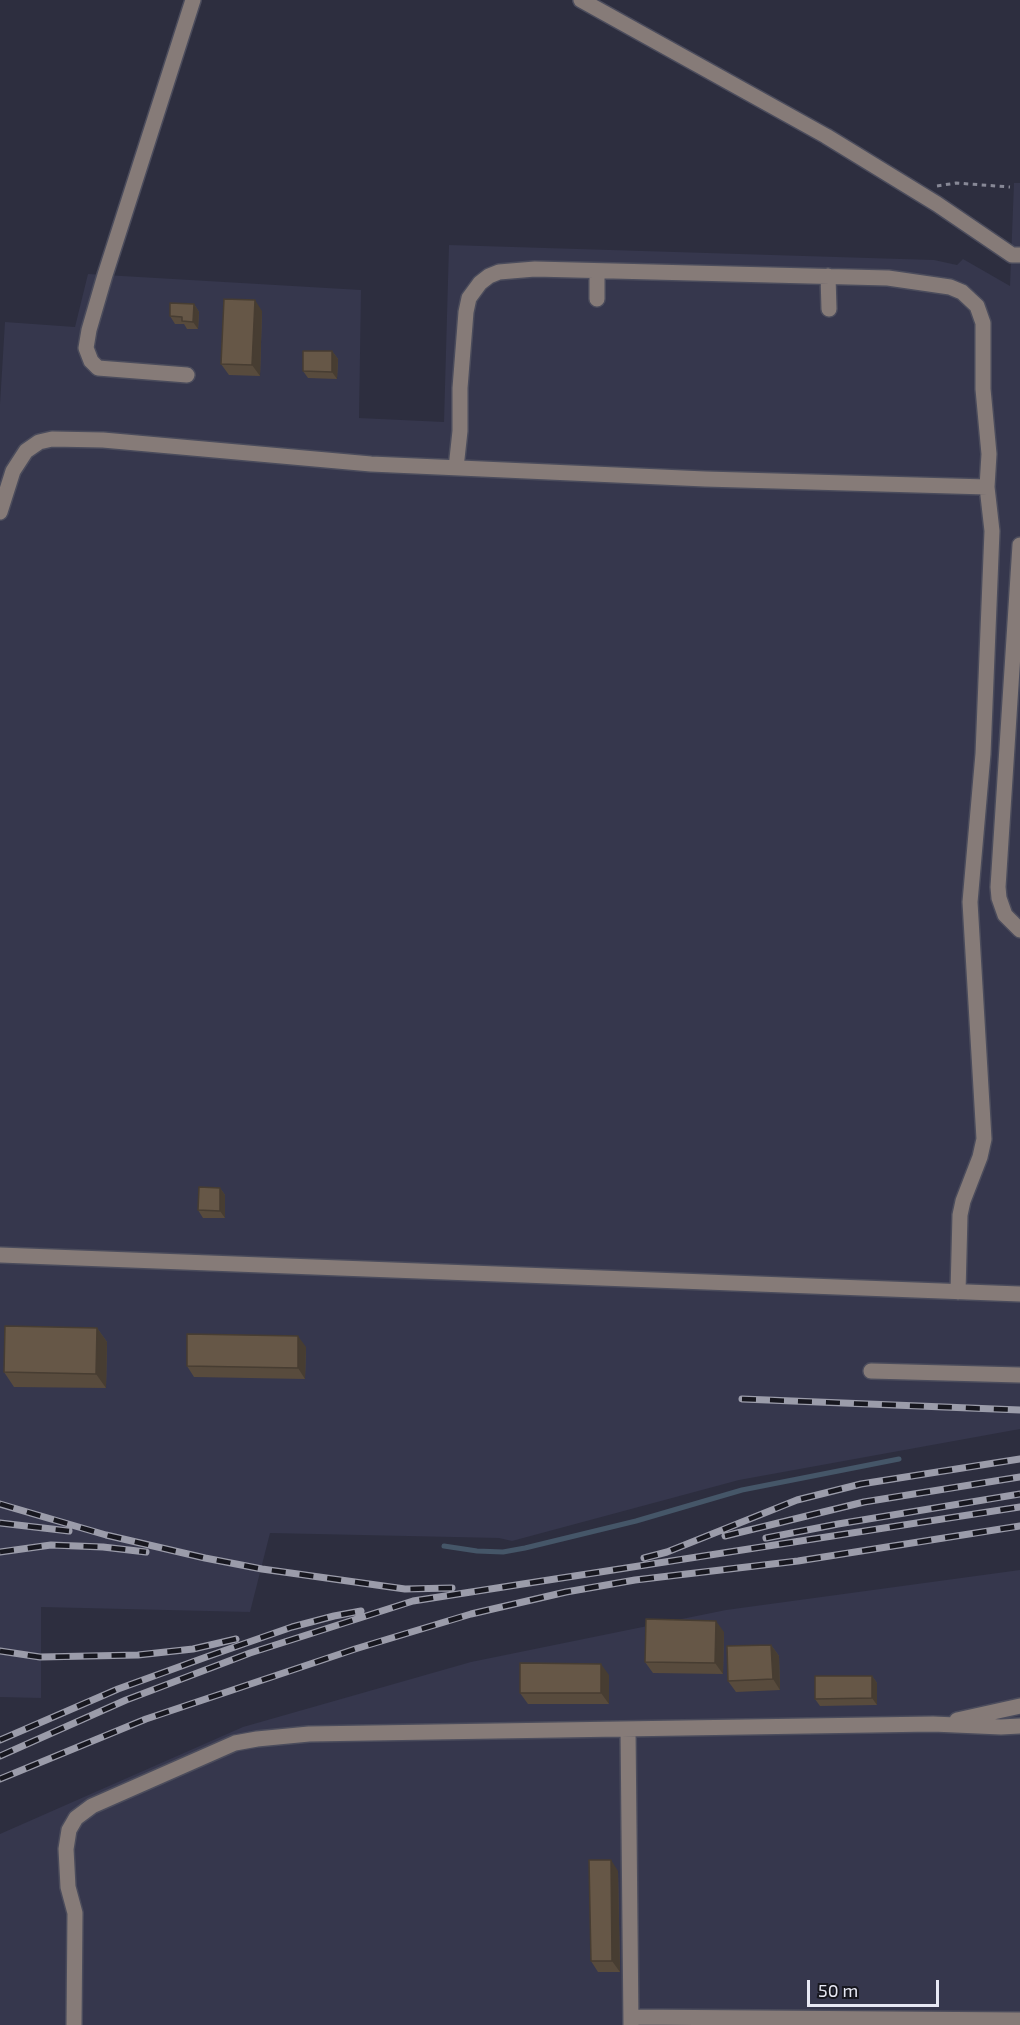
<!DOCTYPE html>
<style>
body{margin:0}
#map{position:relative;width:1020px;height:2025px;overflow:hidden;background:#2d2e3f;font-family:"Exo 2",sans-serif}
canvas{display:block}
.scale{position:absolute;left:807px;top:1980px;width:132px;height:27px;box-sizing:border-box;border:3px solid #e7e8f4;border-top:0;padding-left:8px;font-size:18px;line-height:21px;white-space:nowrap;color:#e7e8f4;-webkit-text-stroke:4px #17171f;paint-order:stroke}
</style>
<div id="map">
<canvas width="1020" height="2025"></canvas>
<div class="scale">50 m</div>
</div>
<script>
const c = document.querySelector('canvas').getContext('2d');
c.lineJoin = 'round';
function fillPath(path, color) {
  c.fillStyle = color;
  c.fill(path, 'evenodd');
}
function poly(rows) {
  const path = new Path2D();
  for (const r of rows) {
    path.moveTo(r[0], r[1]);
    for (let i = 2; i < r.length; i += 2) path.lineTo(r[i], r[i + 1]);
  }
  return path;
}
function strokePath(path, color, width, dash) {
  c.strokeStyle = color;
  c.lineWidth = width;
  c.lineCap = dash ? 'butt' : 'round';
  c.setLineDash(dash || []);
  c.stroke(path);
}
const built = poly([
 [1014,183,1020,183,1020,1429,739,1480,512,1541,499,1538,270,1533,250,1612,41,1607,41,1698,0,1697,0,404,5,322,75,327,88,274,361,290,359,418,444,422,449,245,934,260,957,265,963,259,1010,286],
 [1020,1570,1020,2025,0,2025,0,1834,243,1727,471,1662,726,1610]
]);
const stream = poly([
 [444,1546,477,1551,503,1552,525,1548,636,1521,742,1490,899,1459]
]);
const path = poly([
 [937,186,956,183,1010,187]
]);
const minor = poly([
 [581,0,826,136,937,204,1012,255,1020,255],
 [597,271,597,299],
 [828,276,829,309],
 [187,375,98,368,91,361,86,348,89,330,105,275,193,0],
 [456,468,460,431,460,388,466,312,469,298,480,283,489,276,499,272,535,269,888,278,950,287,962,292,977,306,983,323,983,389,989,454,987,487,992,531,983,754,970,902,984,1139,980,1157,963,1201,960,1215,958,1292],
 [0,512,13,471,26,451,39,442,52,439,103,440,371,464,705,479,987,487],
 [1020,545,998,887,999,898,1005,915,1020,930],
 [0,1255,1020,1294],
 [871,1371,1020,1375],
 [957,1720,1020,1706],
 [628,1729,631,2025],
 [631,2017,1020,2020],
 [74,2025,75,1913,68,1887,66,1849,69,1830,76,1818,92,1806,235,1743,257,1739,309,1734,933,1724,1001,1727,1020,1726]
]);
const rail = poly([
 [742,1399,1020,1410],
 [0,1504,106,1535,205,1558,262,1569,405,1589,452,1588],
 [0,1523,69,1531],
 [725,1536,864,1502,1020,1477],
 [766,1538,838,1524,1020,1494],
 [0,1552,51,1545,103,1547,146,1552],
 [644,1558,667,1552,797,1500,861,1484,1020,1459],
 [0,1651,40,1657,138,1655,193,1649,236,1639],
 [0,1740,118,1689,209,1656,292,1627,334,1616,361,1611],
 [0,1756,126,1700,250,1653,413,1601,1020,1507],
 [0,1779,146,1719,355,1649,471,1614,566,1592,635,1580,798,1561,1020,1526]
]);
const wall = poly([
 [194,304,199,312,198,329,187,329,184,324,175,324,170,316],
 [262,311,260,376,229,375,221,364],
 [332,351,338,359,337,379,308,378,303,371],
 [220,1188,225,1195,225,1218,203,1218,198,1210],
 [97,1328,107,1342,106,1388,14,1387,4,1372],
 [306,1347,305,1379,194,1377,187,1366],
 [724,1632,723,1674,653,1673,645,1662],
 [771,1645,779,1656,780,1690,736,1692,728,1681],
 [609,1675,609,1704,528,1704,520,1693],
 [872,1676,877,1683,877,1705,820,1706,815,1699],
 [618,1871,620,1972,598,1972,591,1961]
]);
const shadedWall = poly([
 [255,300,262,311,260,376,252,365],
 [194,304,199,312,198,329,193,322],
 [332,351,338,359,337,379,332,372],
 [220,1188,225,1195,225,1218,220,1211],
 [97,1328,107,1342,106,1388,96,1374],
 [298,1336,306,1347,305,1379,298,1368],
 [716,1621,724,1632,723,1674,715,1663],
 [771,1645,779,1656,780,1690,773,1679],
 [601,1664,609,1675,609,1704,601,1693],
 [872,1676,877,1683,877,1705,872,1698],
 [611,1860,618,1871,620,1972,612,1961]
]);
const building = poly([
 [224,299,255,300,252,365,221,364,224,299],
 [170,303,194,304,193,322,182,321,182,317,170,316,170,303],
 [303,351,332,351,332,372,303,371,303,351],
 [199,1187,220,1188,220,1211,198,1210,199,1187],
 [5,1326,97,1328,96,1374,4,1372,5,1326],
 [187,1334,298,1336,298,1368,187,1366,187,1334],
 [646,1619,716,1621,715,1663,645,1662,646,1619],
 [771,1645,773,1679,728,1681,727,1646,771,1645],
 [520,1663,601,1664,601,1693,520,1693,520,1663],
 [815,1676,872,1676,872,1698,815,1699,815,1676],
 [589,1860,611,1860,612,1961,591,1961,589,1860]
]);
fillPath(built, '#36374d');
strokePath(stream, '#455668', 5);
strokePath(minor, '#4b4c5c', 18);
strokePath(path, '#878896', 3, [4.5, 4.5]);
strokePath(minor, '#867b78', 15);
strokePath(rail, '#9b9caa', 7);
strokePath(rail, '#17171f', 4.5, [14]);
fillPath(wall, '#584b3d');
fillPath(shadedWall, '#473d32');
fillPath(building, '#665747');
strokePath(building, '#473d32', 1.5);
</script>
